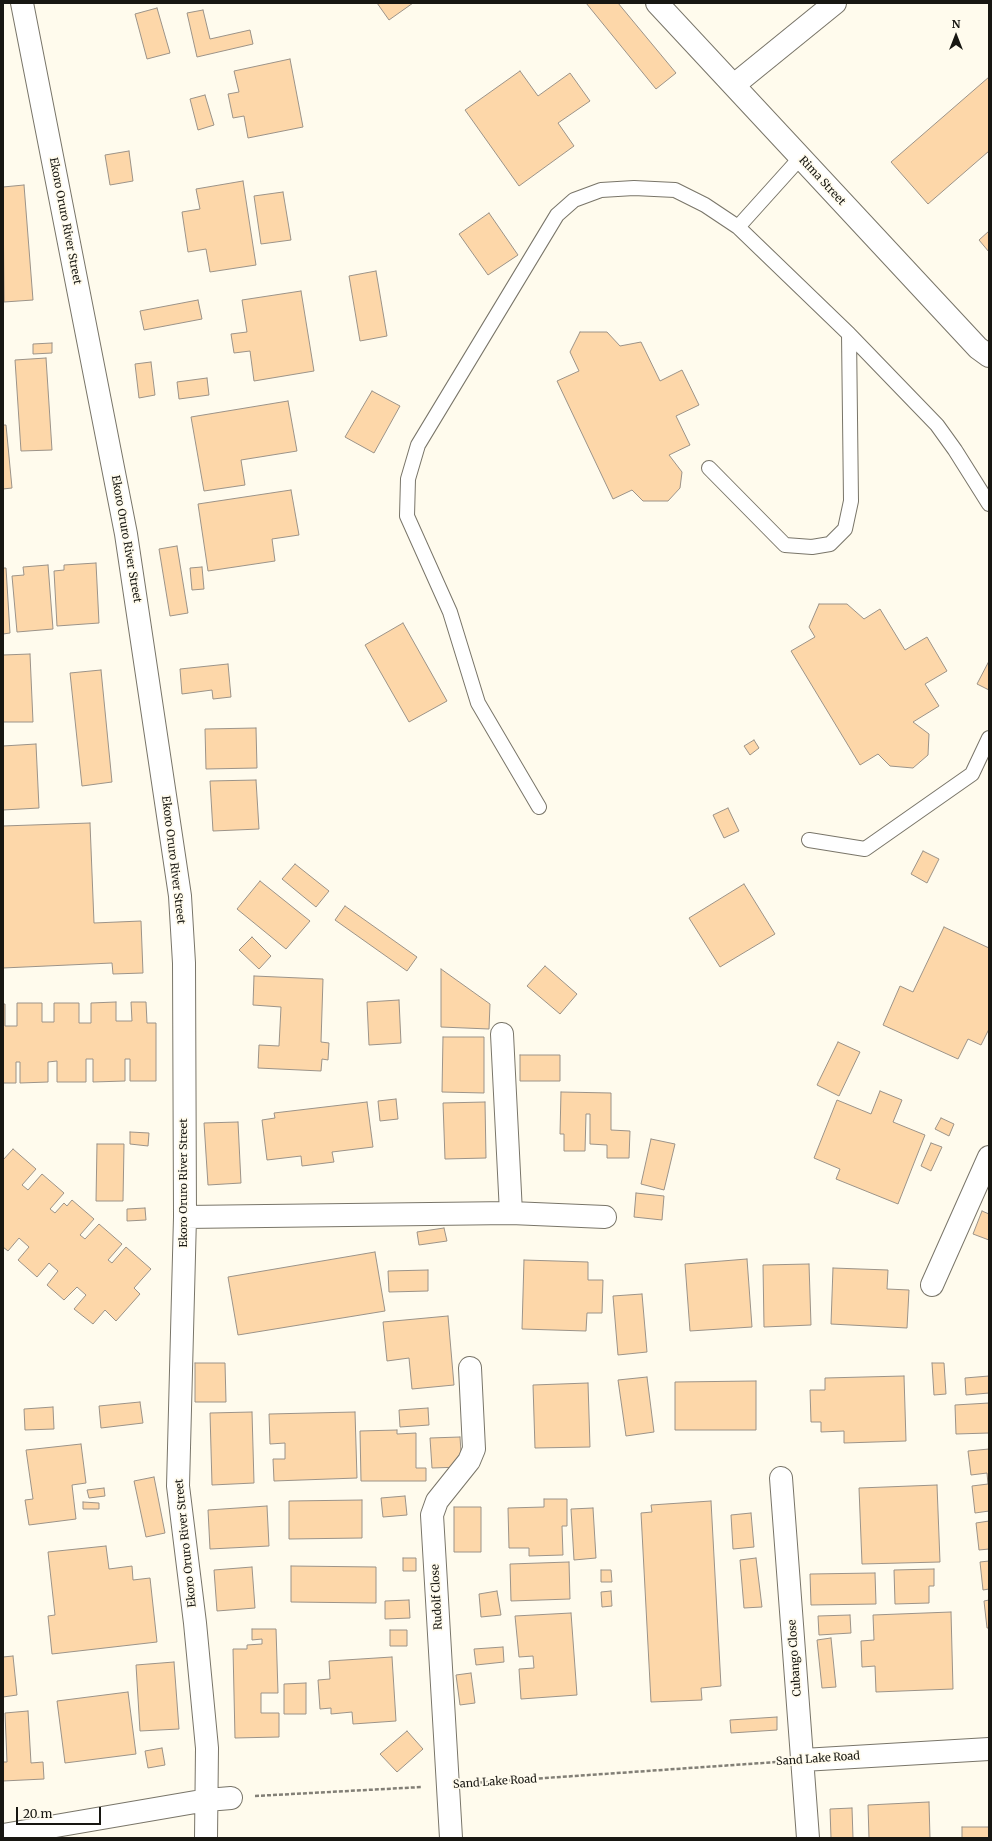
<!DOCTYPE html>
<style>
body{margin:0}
#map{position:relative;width:992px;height:1841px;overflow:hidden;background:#fffbed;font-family:Merriweather,serif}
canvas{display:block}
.frame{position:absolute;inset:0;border:4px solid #181712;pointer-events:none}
.north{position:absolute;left:936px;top:16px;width:40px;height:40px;-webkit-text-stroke:3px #fffbed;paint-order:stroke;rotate:0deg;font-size:11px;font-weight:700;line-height:16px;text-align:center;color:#181712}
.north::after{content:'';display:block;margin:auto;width:14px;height:18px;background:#181712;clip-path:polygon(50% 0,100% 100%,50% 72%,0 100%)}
.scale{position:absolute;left:16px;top:1807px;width:85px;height:18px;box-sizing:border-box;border:2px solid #181712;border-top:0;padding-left:5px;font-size:12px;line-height:14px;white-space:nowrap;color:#181712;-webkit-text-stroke:3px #fffbed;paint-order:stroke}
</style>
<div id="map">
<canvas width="992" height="1841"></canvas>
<div class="frame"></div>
<div class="north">N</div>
<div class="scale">20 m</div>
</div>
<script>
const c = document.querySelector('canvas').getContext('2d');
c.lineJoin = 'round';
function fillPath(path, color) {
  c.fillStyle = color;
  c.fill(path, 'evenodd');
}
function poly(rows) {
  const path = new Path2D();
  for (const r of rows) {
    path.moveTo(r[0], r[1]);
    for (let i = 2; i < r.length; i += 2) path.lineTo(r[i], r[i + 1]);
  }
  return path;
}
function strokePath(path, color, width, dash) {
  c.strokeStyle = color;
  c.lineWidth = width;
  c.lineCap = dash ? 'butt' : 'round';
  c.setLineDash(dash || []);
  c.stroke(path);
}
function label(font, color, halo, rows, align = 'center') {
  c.font = font + ' Merriweather,serif';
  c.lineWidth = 3.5;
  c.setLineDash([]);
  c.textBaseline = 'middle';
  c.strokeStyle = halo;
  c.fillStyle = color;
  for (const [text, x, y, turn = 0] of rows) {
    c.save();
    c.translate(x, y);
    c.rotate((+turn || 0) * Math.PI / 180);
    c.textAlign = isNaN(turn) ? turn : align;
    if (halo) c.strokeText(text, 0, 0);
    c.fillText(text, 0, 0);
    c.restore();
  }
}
const building = poly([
 [377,3,413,3,389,20,377,3],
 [586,3,618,3,676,73,656,89,586,3],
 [157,8,170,53,147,59,135,14,157,8],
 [203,10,210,39,250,30,253,44,197,57,187,13,203,10],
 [290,59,303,127,248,138,244,116,233,118,228,94,239,92,234,71,290,59],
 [520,71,538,96,570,73,590,101,558,123,574,146,519,186,465,110,520,71],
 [989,77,989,151,928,204,891,162,989,77],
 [205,95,214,125,198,130,190,99,205,95],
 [129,151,133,181,110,185,105,155,129,151],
 [243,181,256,265,210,272,206,249,188,252,182,212,200,209,196,189,243,181],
 [24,185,33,300,4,302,3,187,24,185],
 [283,192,291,240,261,244,254,196,283,192],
 [489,213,518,255,488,275,459,234,489,213],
 [989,231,989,252,979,240,989,231],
 [376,271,387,336,360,341,349,276,376,271],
 [301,291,314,371,254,381,250,351,234,353,231,334,247,332,242,300,301,291],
 [198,300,202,319,144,330,140,311,198,300],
 [580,332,607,332,620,346,641,342,660,381,682,370,699,405,676,416,690,445,669,455,682,472,680,488,668,501,643,501,632,490,613,499,557,381,579,371,570,352,580,332],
 [52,343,52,353,33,354,33,344,52,343],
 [46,358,52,450,21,451,15,360,46,358],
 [151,362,155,395,139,398,135,364,151,362],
 [207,378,209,395,179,399,177,382,207,378],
 [372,391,400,406,374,453,345,437,372,391],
 [288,401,297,451,241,460,245,485,204,491,191,417,288,401],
 [3,425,6,425,12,488,3,489,3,425],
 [291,490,299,535,272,539,275,561,208,571,198,504,291,490],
 [177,546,188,613,170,616,159,549,177,546],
 [96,563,99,623,57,626,54,571,64,570,64,565,96,563],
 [48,565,53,629,17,632,12,576,24,575,23,567,48,565],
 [202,567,204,589,192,590,190,568,202,567],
 [3,568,6,568,10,633,3,634,3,568],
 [819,604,847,604,864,619,880,609,905,650,927,637,947,671,925,684,939,706,913,722,929,734,928,755,913,768,890,766,878,754,860,765,791,651,815,637,809,627,819,604],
 [403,623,447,701,409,722,365,645,403,623],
 [30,654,33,722,3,722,3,655,30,654],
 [989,661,989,690,977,684,989,661],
 [228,664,231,697,213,699,212,690,182,694,180,669,228,664],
 [101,670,112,782,82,786,70,673,101,670],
 [256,728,257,768,206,769,205,729,256,728],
 [754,740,759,748,750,755,744,746,754,740],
 [36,744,39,808,3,810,3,746,36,744],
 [256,780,259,829,213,831,210,781,256,780],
 [728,808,739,831,724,838,713,815,728,808],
 [90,823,94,923,141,921,143,973,113,974,112,963,3,968,3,826,90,823],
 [923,851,939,859,927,883,911,874,923,851],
 [295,864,329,891,316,907,282,879,295,864],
 [260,881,310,921,286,949,237,909,260,881],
 [744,884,775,934,720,967,689,918,744,884],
 [345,906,417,957,407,971,335,920,345,906],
 [944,927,989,948,989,1029,981,1045,968,1039,958,1059,883,1025,900,986,913,992,944,927],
 [252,937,271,956,259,969,239,950,252,937],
 [545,966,577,994,560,1014,527,986,545,966],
 [441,969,490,1004,489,1029,441,1027,441,969],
 [254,976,323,979,321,1042,329,1043,328,1060,322,1059,321,1071,258,1068,259,1045,279,1046,281,1007,253,1005,254,976],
 [399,1000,401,1043,369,1045,367,1002,399,1000],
 [116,1002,116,1021,132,1021,131,1002,146,1002,147,1023,156,1023,156,1081,130,1081,130,1059,125,1059,125,1081,93,1082,93,1059,86,1059,86,1082,57,1082,57,1061,48,1062,48,1082,20,1083,20,1062,16,1062,16,1083,3,1083,3,1004,5,1004,5,1026,17,1026,17,1003,42,1003,42,1022,54,1022,54,1003,79,1003,79,1023,91,1023,91,1003,116,1002],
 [443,1037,484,1037,484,1093,442,1092,443,1037],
 [838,1042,860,1052,839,1096,817,1085,838,1042],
 [520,1055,560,1055,560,1081,520,1081,520,1055],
 [880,1091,902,1100,893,1122,925,1135,898,1204,836,1179,840,1169,814,1158,837,1100,871,1114,880,1091],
 [561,1092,611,1093,611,1130,630,1131,629,1158,607,1158,607,1145,590,1144,590,1114,586,1114,585,1151,564,1151,564,1134,560,1134,561,1092],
 [396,1099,398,1119,380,1121,378,1101,396,1099],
 [367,1102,373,1147,332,1152,334,1162,302,1166,301,1156,267,1160,262,1120,275,1118,274,1113,367,1102],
 [485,1102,486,1158,445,1159,443,1103,485,1102],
 [941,1118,954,1124,949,1136,935,1129,941,1118],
 [238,1122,241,1183,208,1185,204,1123,238,1122],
 [130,1132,149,1133,148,1146,130,1144,130,1132],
 [651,1139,675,1144,664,1190,641,1184,651,1139],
 [931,1143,942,1147,931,1171,921,1166,931,1143],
 [97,1144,124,1144,123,1201,96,1201,97,1144],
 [13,1149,36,1169,22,1185,28,1190,42,1174,64,1193,50,1209,55,1213,64,1203,67,1206,72,1200,94,1219,80,1235,85,1239,99,1224,122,1244,108,1260,112,1263,126,1247,151,1269,134,1288,140,1294,116,1321,105,1310,93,1324,74,1309,86,1295,77,1287,64,1300,47,1285,58,1271,49,1263,37,1277,18,1260,29,1247,19,1238,8,1251,3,1247,3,1160,13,1149],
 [636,1193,664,1196,662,1220,634,1217,636,1193],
 [145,1208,146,1220,127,1221,127,1209,145,1208],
 [982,1211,989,1214,989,1240,973,1234,982,1211],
 [444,1228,447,1241,419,1245,417,1232,444,1228],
 [375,1252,385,1311,238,1335,228,1277,375,1252],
 [747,1259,752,1327,690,1331,685,1264,747,1259],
 [524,1260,588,1262,588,1280,603,1280,602,1313,587,1313,586,1331,522,1329,524,1260],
 [809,1264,811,1325,764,1327,763,1265,809,1264],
 [833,1268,888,1270,887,1289,909,1290,907,1328,831,1324,833,1268],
 [428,1270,428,1291,389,1292,388,1271,428,1270],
 [642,1294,647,1352,618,1355,613,1296,642,1294],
 [448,1316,454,1385,412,1389,409,1358,387,1361,383,1322,448,1316],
 [195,1363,225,1363,226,1402,195,1402,195,1363],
 [932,1363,944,1363,946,1394,934,1395,932,1363],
 [904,1376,906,1441,844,1443,844,1431,821,1432,821,1422,811,1422,810,1390,825,1390,825,1378,904,1376],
 [989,1376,989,1393,966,1395,965,1378,989,1376],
 [647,1377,654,1432,626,1436,618,1380,647,1377],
 [756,1381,756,1430,675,1430,675,1382,756,1381],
 [588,1383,590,1447,535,1448,533,1385,588,1383],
 [140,1402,143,1423,101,1428,99,1406,140,1402],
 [989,1403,989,1433,956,1434,955,1405,989,1403],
 [53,1407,54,1429,25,1430,24,1409,53,1407],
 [428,1408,429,1425,400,1427,399,1410,428,1408],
 [252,1412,254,1483,212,1485,210,1413,252,1412],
 [355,1412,357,1478,274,1481,273,1459,285,1459,285,1443,270,1444,269,1414,355,1412],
 [397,1430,397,1434,416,1433,416,1468,426,1468,426,1481,361,1481,360,1431,397,1430],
 [460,1437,462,1467,432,1468,430,1438,460,1437],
 [81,1444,86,1483,72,1485,76,1519,29,1525,25,1500,33,1499,26,1450,81,1444],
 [989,1449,989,1511,975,1513,972,1486,988,1484,987,1473,971,1475,968,1451,989,1449],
 [154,1477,165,1533,146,1537,134,1481,154,1477],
 [937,1485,940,1562,862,1564,859,1488,937,1485],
 [104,1488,105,1496,89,1498,87,1490,104,1488],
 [405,1496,407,1515,383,1517,381,1498,405,1496],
 [544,1499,567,1499,567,1526,562,1526,563,1555,529,1556,529,1548,509,1548,508,1508,544,1507,544,1499],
 [362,1500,362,1538,289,1539,289,1501,362,1500],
 [711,1501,721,1686,701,1688,702,1700,651,1702,641,1513,652,1512,651,1505,711,1501],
 [83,1502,99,1503,99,1509,83,1509,83,1502],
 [267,1506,269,1546,210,1549,208,1510,267,1506],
 [454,1507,481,1507,481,1552,454,1552,454,1507],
 [593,1508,596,1558,574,1560,571,1509,593,1508],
 [751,1513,754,1547,733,1549,731,1515,751,1513],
 [989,1521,989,1549,979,1550,976,1523,989,1521],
 [106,1546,109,1569,132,1566,133,1580,150,1578,157,1642,52,1654,48,1616,55,1615,48,1552,106,1546],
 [403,1558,416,1558,416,1571,403,1571,403,1558],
 [756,1558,762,1607,744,1608,740,1560,756,1558],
 [989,1561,989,1589,983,1590,980,1562,989,1561],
 [569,1562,570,1599,511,1601,510,1564,569,1562],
 [291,1566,376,1567,376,1603,291,1602,291,1566],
 [252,1567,255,1608,217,1611,214,1570,252,1567],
 [934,1569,934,1586,929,1586,929,1603,895,1604,894,1570,934,1569],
 [601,1570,611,1570,612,1582,601,1582,601,1570],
 [875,1573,876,1604,811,1605,810,1574,875,1573],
 [497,1591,501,1615,481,1617,479,1594,497,1591],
 [611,1591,612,1606,602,1607,601,1592,611,1591],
 [409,1600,410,1618,385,1619,385,1601,409,1600],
 [989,1600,989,1628,987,1628,984,1601,989,1600],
 [951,1612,953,1689,876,1692,875,1666,862,1667,861,1641,874,1640,873,1615,951,1612],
 [571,1613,577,1695,521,1699,519,1669,534,1668,533,1656,519,1657,515,1616,571,1613],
 [850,1615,851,1633,819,1635,818,1616,850,1615],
 [252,1629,276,1629,278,1693,261,1693,261,1713,279,1713,279,1737,235,1738,233,1649,247,1649,247,1645,262,1644,262,1639,252,1640,252,1629],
 [390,1630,407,1630,407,1646,390,1646,390,1630],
 [831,1638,836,1687,822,1688,817,1640,831,1638],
 [503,1647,504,1662,476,1665,474,1649,503,1647],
 [13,1656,17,1695,3,1697,3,1657,13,1656],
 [392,1657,396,1721,353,1724,352,1712,331,1714,331,1708,320,1709,318,1680,330,1679,329,1661,392,1657],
 [174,1662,179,1729,140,1731,136,1665,174,1662],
 [471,1673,475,1703,460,1705,456,1675,471,1673],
 [306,1683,306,1714,284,1714,284,1684,306,1683],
 [128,1692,136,1754,65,1763,57,1701,128,1692],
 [28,1711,31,1763,43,1762,44,1779,3,1781,3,1762,7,1762,5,1713,28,1711],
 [777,1717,777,1730,731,1733,730,1720,777,1717],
 [407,1731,423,1749,397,1772,380,1754,407,1731],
 [162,1748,165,1765,148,1768,145,1751,162,1748],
 [929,1802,930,1838,869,1838,868,1805,929,1802],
 [852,1808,853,1838,831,1838,830,1809,852,1808],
 [962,1827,989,1827,989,1838,962,1838,962,1827]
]);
const path = poly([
 [473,1783,777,1762],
 [255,1796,422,1787]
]);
const service = poly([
 [738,227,801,157],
 [709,468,785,545,812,547,830,544,845,529,851,501,849,334],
 [539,807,478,703,450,612,407,516,408,479,418,445,557,215,574,200,601,190,634,188,675,190,705,205,738,227,849,334,937,425,955,450,989,504],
 [809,840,865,849,972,774,989,738]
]);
const minor = poly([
 [22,3,126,534,180,896,184,963,185,1217,178,1486,195,1623,207,1748,206,1838],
 [657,3,978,348,989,356],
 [734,85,835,3],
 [502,1034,511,1213],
 [185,1217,511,1213,605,1217],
 [932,1285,989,1157],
 [781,1478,808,1838],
 [803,1760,989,1749],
 [3,1835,207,1800,231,1798],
 [451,1838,432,1515,437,1501,469,1461,474,1449,470,1368]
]);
const streetNames = [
 ["Rima Street",822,181,47],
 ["Ekoro Oruro River Street",65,221,79],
 ["Ekoro Oruro River Street",126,539,80],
 ["Ekoro Oruro River Street",173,860,83],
 ["Ekoro Oruro River Street",184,1183,-90],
 ["Ekoro Oruro River Street",186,1543,-96],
 ["Rudolf Close",437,1597,-93],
 ["Cubango Close",795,1658,-94],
 ["Sand Lake Road",818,1759,-4],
 ["Sand Lake Road",495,1782,-4]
];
fillPath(building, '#fdd7a9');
strokePath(building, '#9c9388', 1);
strokePath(service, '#797569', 16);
strokePath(minor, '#797569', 24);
strokePath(path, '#827f76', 2.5, [4, 2]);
strokePath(service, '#fff', 14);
strokePath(minor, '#fff', 22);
label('11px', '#181712', '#fffbed', streetNames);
</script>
